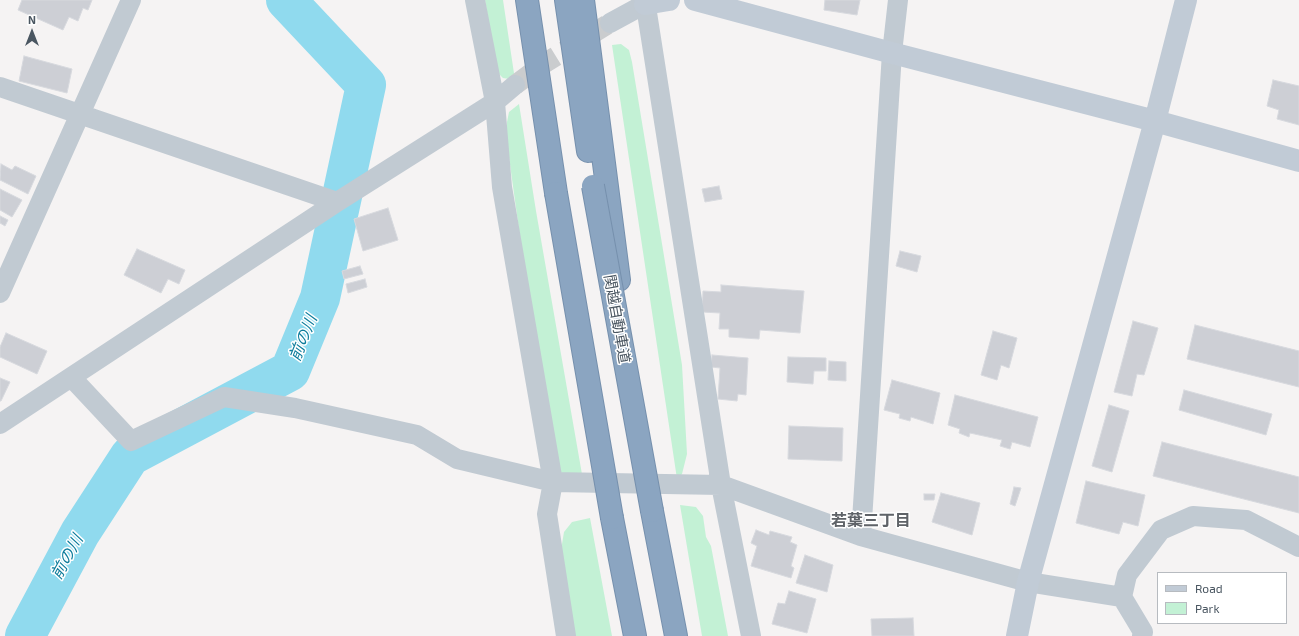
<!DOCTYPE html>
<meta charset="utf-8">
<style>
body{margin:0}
#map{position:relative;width:1299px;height:636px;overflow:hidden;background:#f5f3f3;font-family:"Exo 2",sans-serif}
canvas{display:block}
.legend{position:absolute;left:1157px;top:572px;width:130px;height:52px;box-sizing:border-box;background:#fff;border:1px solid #b7bbc0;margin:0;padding:5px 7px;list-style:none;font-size:12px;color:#4a5661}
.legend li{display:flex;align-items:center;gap:8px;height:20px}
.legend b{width:20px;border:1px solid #b7bbc0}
.north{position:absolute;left:12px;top:12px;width:40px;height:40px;-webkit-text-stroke:3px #fff;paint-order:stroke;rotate:0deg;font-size:11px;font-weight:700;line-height:16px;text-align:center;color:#4a5661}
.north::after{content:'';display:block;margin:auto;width:14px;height:18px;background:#4a5661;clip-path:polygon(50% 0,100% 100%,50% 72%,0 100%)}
</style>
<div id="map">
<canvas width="1299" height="636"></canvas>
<ul class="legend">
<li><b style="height:5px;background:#c1cbd6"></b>Road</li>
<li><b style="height:11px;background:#c3f1d5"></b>Park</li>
</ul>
<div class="north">N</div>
</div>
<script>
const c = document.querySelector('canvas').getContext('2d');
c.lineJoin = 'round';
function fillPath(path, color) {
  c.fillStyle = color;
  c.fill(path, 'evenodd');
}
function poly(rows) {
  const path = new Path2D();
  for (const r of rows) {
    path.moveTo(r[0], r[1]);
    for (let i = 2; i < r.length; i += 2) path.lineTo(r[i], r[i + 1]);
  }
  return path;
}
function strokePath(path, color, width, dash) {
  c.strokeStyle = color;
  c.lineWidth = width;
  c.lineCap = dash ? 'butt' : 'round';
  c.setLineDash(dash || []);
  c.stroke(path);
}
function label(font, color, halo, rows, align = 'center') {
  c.font = font + ' "Exo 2","Noto Sans JP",sans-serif';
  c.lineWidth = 3;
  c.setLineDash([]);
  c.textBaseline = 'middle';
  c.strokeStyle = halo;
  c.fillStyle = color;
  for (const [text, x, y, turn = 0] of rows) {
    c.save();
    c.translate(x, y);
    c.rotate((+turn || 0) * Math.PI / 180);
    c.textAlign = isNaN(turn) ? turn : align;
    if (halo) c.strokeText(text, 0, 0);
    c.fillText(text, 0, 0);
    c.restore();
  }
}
const green = poly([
 [485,0,503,0,515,80,503,78,497,72],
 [621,44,629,50,632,62,682,365,687,454,682,474,677,479,612,45],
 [519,104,536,211,583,480,566,481,558,467,521,244,507,143,507,122,509,112],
 [680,505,696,507,703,516,706,537,711,546,728,636,702,636],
 [590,518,612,636,571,636,561,550,564,532,572,522]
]);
const river = poly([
 [25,636,80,533,130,456,290,371,320,298,366,85,286,0]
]);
const building = poly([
 [22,0,92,0,88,10,83,8,78,21,69,17,63,30,18,10,22,0],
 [825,0,860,0,857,15,824,10,825,0],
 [24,56,72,69,67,93,19,81,24,56],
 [1273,80,1299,86,1299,125,1277,119,1279,110,1267,106,1273,80],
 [1,164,12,170,15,166,36,176,28,194,0,180,1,164],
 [719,186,722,199,705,202,702,189,719,186],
 [0,189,22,200,12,217,0,210,0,189],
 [388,208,398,240,363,251,354,219,388,208],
 [0,216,8,220,5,226,0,223,0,216],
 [137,249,185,270,179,284,168,279,161,293,124,275,137,249],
 [900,251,921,256,917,272,896,266,900,251],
 [360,266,363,274,344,279,342,271,360,266],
 [365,279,367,287,348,293,346,284,365,279],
 [721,285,804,291,800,333,760,330,759,339,729,337,729,329,719,329,720,313,702,312,703,291,721,292,721,285],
 [1133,321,1158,328,1144,375,1137,374,1132,396,1114,392,1133,321],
 [1195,325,1299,351,1299,387,1187,359,1195,325],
 [993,331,1017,338,1009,368,1001,365,997,380,981,375,993,331],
 [6,333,47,351,37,374,0,357,0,347,6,333],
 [712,355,748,358,746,395,738,394,737,401,718,399,720,368,711,367,712,355],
 [788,357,826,358,826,371,814,371,813,384,787,382,788,357],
 [829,361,846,362,846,381,828,380,829,361],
 [0,378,10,382,1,401,0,401,0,378],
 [892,380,940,393,933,424,911,417,910,421,899,418,900,414,884,410,892,380],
 [1184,390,1272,414,1266,435,1179,410,1184,390],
 [955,395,1038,417,1030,447,1012,442,1010,449,1000,446,1002,440,970,433,969,437,959,433,960,429,948,425,955,395],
 [1109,405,1129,411,1112,472,1092,466,1109,405],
 [789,426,843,428,842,461,788,459,789,426],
 [1162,442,1299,477,1299,513,1153,476,1162,442],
 [1086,481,1145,495,1138,526,1123,522,1119,534,1076,523,1086,481],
 [1014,487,1021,488,1015,506,1010,504,1014,487],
 [941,493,980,503,972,535,932,522,941,493],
 [924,494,935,494,934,500,924,500,924,494],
 [756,530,769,535,770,531,792,537,790,542,797,545,791,566,794,568,791,578,751,566,757,546,751,543,756,530],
 [805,555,833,565,827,592,796,583,805,555],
 [789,591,816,599,807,633,772,624,778,603,785,604,789,591],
 [913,618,914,636,872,636,871,619,913,618]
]);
const streetTunnel = poly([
 [515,85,545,63,610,23]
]);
const street = poly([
 [475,0,495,102,502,187,553,482,547,514,566,636],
 [645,0,721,485,751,636],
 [610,23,645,4],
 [0,87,337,202],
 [0,293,131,0],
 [72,378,131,441,224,397,295,408,417,435,457,459,553,482,721,485,861,536,1028,582,1122,597,1127,575,1161,530,1193,516,1246,520,1299,547],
 [0,424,337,202,495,102,515,85],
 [861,536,892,53,898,0],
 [1122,597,1143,632,1142,636]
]);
const secondary = poly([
 [695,0,892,53,1155,121,1299,161],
 [645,4,669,0],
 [1017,636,1028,582,1155,121,1186,0]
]);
const highway = poly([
 [527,0,556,193],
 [566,0,588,151],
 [583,0,619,280],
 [652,511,676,636],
 [612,518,635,636]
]);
const highwayBridge = poly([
 [593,186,652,511],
 [556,193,612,518]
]);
const streetNames = [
 ["関越自動車道",617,319,80]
];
const waterNames = [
 ["前の川",303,338,-68],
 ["前の川",67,557,-61]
];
const neighbourhoodNames = [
 ["若葉三丁目",871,521]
];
fillPath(green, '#c3f1d5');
strokePath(river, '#90daee', 40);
fillPath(building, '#cdcfd5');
strokePath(building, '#d7d9de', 1);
strokePath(streetTunnel, '#caccce', 20, [20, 10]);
strokePath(highway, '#7690ad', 24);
strokePath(street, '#c1cad2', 20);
strokePath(secondary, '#c1cbd6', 22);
strokePath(highway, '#8ba5c1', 22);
strokePath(highwayBridge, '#7690ad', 24, []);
strokePath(highwayBridge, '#8ba5c1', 22);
label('15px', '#4a5661', '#fff', streetNames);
label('italic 16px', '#0c7c9b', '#fff', waterNames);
label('bold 16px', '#5f6368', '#fff', neighbourhoodNames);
</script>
